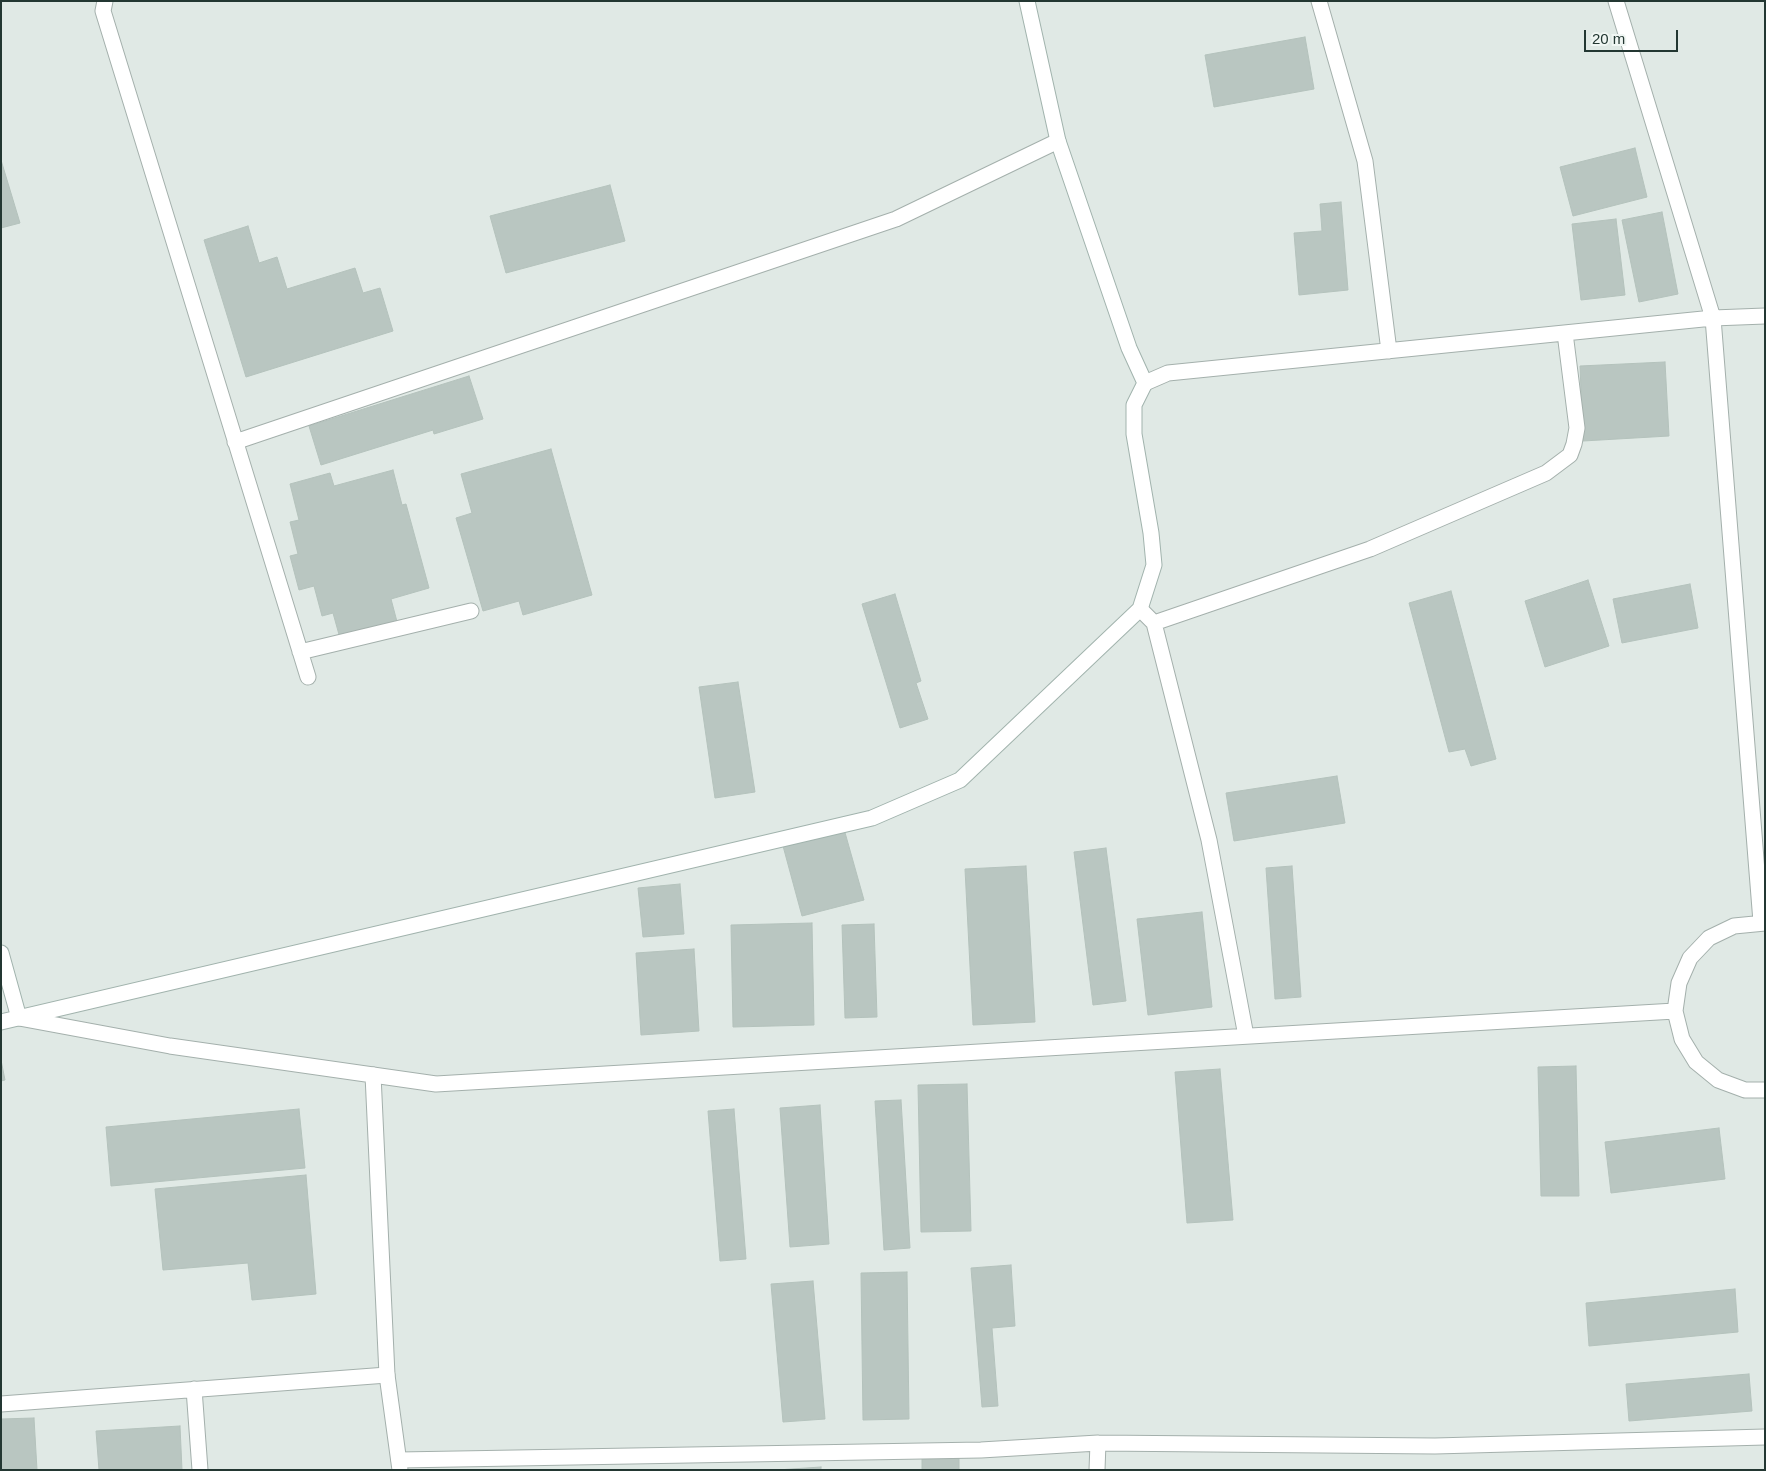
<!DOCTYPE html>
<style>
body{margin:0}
#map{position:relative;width:1766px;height:1471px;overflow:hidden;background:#e0e9e5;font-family:Arial,sans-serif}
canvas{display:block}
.frame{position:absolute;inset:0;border:2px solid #233732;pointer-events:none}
.scale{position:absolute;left:1584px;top:30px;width:94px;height:22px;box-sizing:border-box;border:2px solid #233732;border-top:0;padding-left:6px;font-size:15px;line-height:18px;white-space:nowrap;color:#233732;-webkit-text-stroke:4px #f0f6f3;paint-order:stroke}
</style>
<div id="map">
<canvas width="1766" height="1471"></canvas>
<div class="frame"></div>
<div class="scale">20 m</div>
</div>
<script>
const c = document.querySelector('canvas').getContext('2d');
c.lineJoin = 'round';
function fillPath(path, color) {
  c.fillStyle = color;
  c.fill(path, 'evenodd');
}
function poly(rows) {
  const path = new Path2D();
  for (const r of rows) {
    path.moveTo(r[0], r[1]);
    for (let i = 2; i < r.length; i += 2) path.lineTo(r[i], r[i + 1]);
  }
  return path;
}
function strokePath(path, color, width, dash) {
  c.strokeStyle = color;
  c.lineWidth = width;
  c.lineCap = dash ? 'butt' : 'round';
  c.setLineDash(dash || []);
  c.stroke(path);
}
const building = poly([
 [1305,37,1314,89,1214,107,1205,55,1305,37],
 [1635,148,1647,197,1573,216,1560,167,1635,148],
 [1,160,20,223,1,228,1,160],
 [610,185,625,241,506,273,490,216,610,185],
 [1341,202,1348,290,1299,295,1294,233,1322,231,1320,204,1341,202],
 [1662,212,1678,294,1639,302,1622,220,1662,212],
 [1616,219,1625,295,1581,300,1572,224,1616,219],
 [248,226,259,263,277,257,287,289,355,268,363,293,380,288,393,331,246,377,204,240,248,226],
 [1665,362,1669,436,1583,441,1580,366,1665,362],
 [469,376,483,419,434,434,433,430,321,465,309,426,469,376],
 [551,449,592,595,523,615,519,601,483,611,456,518,472,513,461,474,551,449],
 [393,470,402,505,406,504,429,588,391,599,400,633,343,649,333,613,322,616,314,586,299,590,290,556,298,554,290,522,299,520,290,484,330,473,334,486,393,470],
 [1588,580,1609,646,1545,667,1525,601,1588,580],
 [1690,584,1698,628,1622,643,1613,599,1690,584],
 [1451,591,1496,759,1471,766,1465,749,1449,752,1409,603,1451,591],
 [895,594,921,681,916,683,928,719,900,728,862,604,895,594],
 [738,682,755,792,715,798,699,687,738,682],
 [1337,776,1345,823,1234,841,1226,793,1337,776],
 [844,829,864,900,802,916,783,846,844,829],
 [1106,848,1126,1001,1093,1005,1074,852,1106,848],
 [1026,866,1035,1022,973,1025,965,869,1026,866],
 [1292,866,1301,997,1275,999,1266,868,1292,866],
 [680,884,684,934,643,937,638,888,680,884],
 [1202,912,1212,1007,1148,1015,1137,919,1202,912],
 [812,923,814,1025,733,1027,731,925,812,923],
 [874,924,877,1017,845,1018,842,925,874,924],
 [694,949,699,1031,641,1035,636,953,694,949],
 [1,1060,5,1080,1,1081,1,1060],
 [1576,1066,1579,1196,1541,1196,1538,1067,1576,1066],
 [1220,1069,1233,1220,1187,1223,1175,1072,1220,1069],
 [967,1084,971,1231,921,1232,918,1085,967,1084],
 [901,1100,910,1248,884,1250,875,1101,901,1100],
 [820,1105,829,1244,790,1247,780,1108,820,1105],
 [299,1109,305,1168,111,1186,106,1127,299,1109],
 [734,1109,746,1259,720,1261,708,1111,734,1109],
 [1719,1128,1725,1179,1611,1193,1605,1142,1719,1128],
 [306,1175,316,1294,252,1300,248,1263,163,1270,155,1189,306,1175],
 [1011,1265,1015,1326,992,1328,998,1406,982,1407,971,1268,1011,1265],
 [907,1272,909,1419,863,1420,861,1273,907,1272],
 [813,1281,825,1419,783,1422,771,1284,813,1281],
 [1735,1289,1738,1332,1589,1346,1586,1303,1735,1289],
 [1749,1374,1752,1411,1629,1421,1626,1384,1749,1374],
 [34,1418,37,1470,1,1470,1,1419,34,1418],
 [180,1426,182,1470,99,1470,96,1431,180,1426],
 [959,1458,959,1470,922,1470,922,1459,959,1458],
 [821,1467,821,1470,777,1470,821,1467]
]);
const minor = poly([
 [105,1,103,11,308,677],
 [1319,1,1365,161,1389,351],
 [1616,1,1713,318,1761,922],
 [1145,383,1168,373,1713,318,1765,316],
 [235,442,896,219,1058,141],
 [1140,609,1154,623,1209,840,1246,1036],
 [1154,623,1370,549,1546,473,1570,455,1574,444,1577,428,1565,333],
 [300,652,471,611],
 [1765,923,1734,926,1709,938,1690,958,1679,983,1675,1011,1682,1039,1696,1062,1718,1080,1745,1090,1765,1090],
 [373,1075,436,1084,1675,1011],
 [194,1389,200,1470],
 [1,1404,387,1375],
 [399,1460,981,1450,1098,1443,1435,1446,1765,1437],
 [1097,1470,1098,1443]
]);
const tertiary = poly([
 [19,1018,170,1046,373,1075,387,1375,400,1470]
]);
const secondary = poly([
 [1,953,19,1018],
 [1,1022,872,818,960,780,1140,609,1154,565,1151,533,1134,434,1134,405,1145,383,1129,348,1058,141,1027,1]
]);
fillPath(building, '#b9c6c1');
strokePath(building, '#b4c2bc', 1);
strokePath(minor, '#a4b0ac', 17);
strokePath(tertiary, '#a4b0ac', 17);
strokePath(secondary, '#a1b3ad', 17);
strokePath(minor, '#fff', 15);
strokePath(tertiary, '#fff', 15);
strokePath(secondary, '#fff', 15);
</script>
